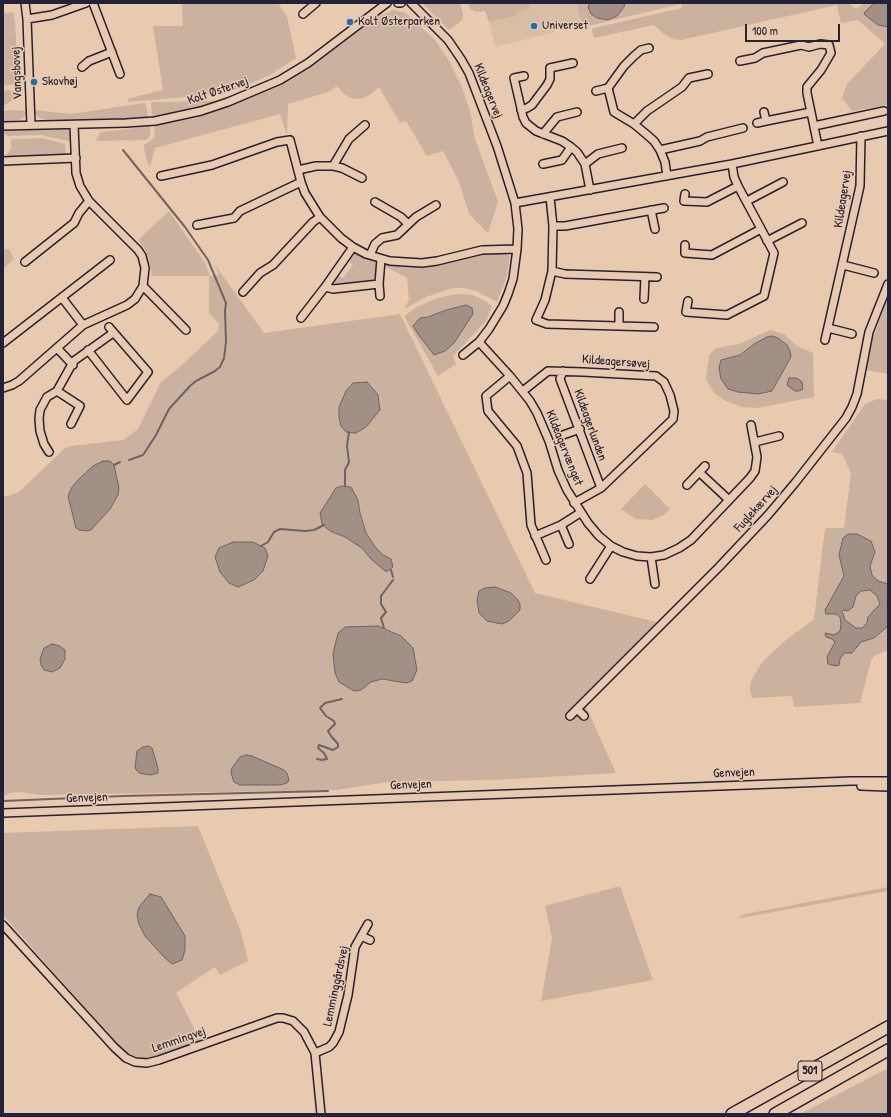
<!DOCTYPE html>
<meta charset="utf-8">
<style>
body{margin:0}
#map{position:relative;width:891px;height:1117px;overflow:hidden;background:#e8cbaf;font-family:"Patrick Hand",sans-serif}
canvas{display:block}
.frame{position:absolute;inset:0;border:4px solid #22223b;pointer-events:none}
.scale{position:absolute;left:745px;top:24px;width:95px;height:18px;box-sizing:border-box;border:2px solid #22223b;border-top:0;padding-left:5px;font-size:12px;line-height:14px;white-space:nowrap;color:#22223b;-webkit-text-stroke:3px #e8cbaf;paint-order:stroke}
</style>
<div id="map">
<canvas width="891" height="1117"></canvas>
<div class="frame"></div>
<div class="scale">100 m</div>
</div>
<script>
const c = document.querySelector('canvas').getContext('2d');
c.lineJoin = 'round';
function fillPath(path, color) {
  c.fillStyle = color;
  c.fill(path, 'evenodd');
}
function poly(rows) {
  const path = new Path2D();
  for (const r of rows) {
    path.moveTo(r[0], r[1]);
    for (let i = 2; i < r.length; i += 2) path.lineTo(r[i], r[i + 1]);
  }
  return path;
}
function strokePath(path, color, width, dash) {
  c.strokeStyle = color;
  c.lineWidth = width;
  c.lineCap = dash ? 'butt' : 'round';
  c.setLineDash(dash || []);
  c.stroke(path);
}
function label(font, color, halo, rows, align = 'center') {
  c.font = font + ' "Patrick Hand",sans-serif';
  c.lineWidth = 3;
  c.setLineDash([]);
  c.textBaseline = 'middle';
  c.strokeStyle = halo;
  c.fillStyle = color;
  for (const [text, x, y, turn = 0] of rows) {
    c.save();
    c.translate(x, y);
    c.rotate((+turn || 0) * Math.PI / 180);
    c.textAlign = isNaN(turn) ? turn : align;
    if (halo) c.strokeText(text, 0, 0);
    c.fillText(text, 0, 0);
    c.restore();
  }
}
const built = poly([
 [535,3,577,3,579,15,582,23,554,30,555,32,495,47,489,22,517,16,516,12,530,9,529,4]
]);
const green = poly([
 [182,3,278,3,287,17,296,58,270,75,247,85,222,94,128,102,127,99,163,90,153,26,183,26],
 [422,3,460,3,463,14,463,18,460,22,449,30],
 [468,3,535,3,529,5,530,9,516,12,517,16,489,22,485,11,476,12,470,9],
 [577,3,848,3,856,9,865,3,888,3,888,105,852,111,842,98,847,84,885,44,858,20,841,23,837,5,681,40,673,39,664,34,654,25,594,38,592,31,592,29,594,28,682,8,681,4,584,27,579,15],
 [393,10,406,13,435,40,448,59,462,87,471,115,474,136,498,202,488,233,469,214,459,182,443,151,427,156,406,121,400,123,379,87,370,95,360,99,350,98,342,92,337,86,328,92,288,104,287,135,280,114,155,148,150,167,147,161,144,148,144,145,152,140,155,136,154,126,196,118,268,90,318,62,374,19],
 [13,12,15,21,18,75,16,75,16,84,3,86,3,14],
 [8,90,14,92,15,95,13,100,3,106,3,91],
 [228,99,187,111,152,116,151,104,152,102,157,102,210,101],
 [144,103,146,105,148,117,133,119,47,120,39,118,36,115,34,110,71,114],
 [11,110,26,111,26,114,23,118,18,120,3,121,3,111],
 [150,126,150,135,148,139,144,140,96,141,100,133,103,132],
 [67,129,71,132,72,142,41,135,8,136,3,133,3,131],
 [42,138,65,144,66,156,5,158,11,149,11,139],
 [169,211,205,263,210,276,219,275,215,265,264,333,400,314,535,593,660,623,583,700,616,773,495,780,388,782,337,790,40,795,20,792,10,793,3,797,3,496,8,496,19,492,65,448,71,446,123,440,138,429,161,382,182,365,218,331,219,324,209,313,209,276,152,276,148,256,144,248,138,240],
 [341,486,351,487,358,500,360,513,366,533,376,548,383,555,391,559,371,559,362,548,345,537,330,531,320,513],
 [233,542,253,542,263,571,254,580,249,583,219,548],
 [477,600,520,604,520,610,509,621,487,621,479,613],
 [378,626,401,636,406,683,382,679,371,682,365,627],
 [9,249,14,259,3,269,3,250],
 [354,252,377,262,374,281,333,284,337,275,343,278,353,265,348,260],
 [495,252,507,254,510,256,507,276,497,302,476,291,464,288,453,288,426,297,404,309,409,300,407,278,384,266,384,264,385,263,402,266,422,266,475,254],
 [458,294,473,295,487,302,492,306,486,321,453,356,456,364,438,376,404,316,417,307,437,298],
 [466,305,473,314,466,324,420,318,428,317,446,310],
 [888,297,888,374,866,370,873,338],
 [770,330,784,334,797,346,813,353,814,397,758,408,742,407,726,401,715,394,706,379,709,355,716,348,739,344],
 [754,344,791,357,772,391,727,358,740,355],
 [877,399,888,400,888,650,874,656,871,661,860,703,794,707,792,696,752,698,750,690,751,681,762,662,786,640,814,619,825,528,844,528,851,473,842,454,832,452,865,404],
 [645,484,670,509,664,515,652,520,636,519,621,509],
 [198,826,241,932,248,961,220,975,215,967,176,993,201,1042,148,1060,125,1053,3,915,3,833],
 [620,886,653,980,541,1001,552,938,545,906],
 [888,887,888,891,752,916,737,918,745,914],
 [888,1068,888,1114,800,1114]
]);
const water = poly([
 [590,3,625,3,624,7,617,16,608,20,597,18,591,14,588,7,590,3],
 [874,3,888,3,888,27,878,25,865,15,864,13,874,3],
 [466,305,472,308,473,314,454,343,445,351,434,355,418,334,413,326,420,318,428,317,446,310,466,305],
 [772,336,778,338,787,345,790,351,791,357,772,391,758,394,738,392,728,389,721,379,719,368,721,360,740,355,754,344,767,337,772,336],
 [789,378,797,378,802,382,803,389,799,391,795,391,787,385,789,378],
 [367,382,378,395,380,410,366,427,356,433,346,432,341,426,339,418,339,407,346,391,353,383,367,382],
 [103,461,110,461,114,465,119,488,118,495,110,509,91,530,87,531,79,530,76,528,68,496,72,487,80,478,93,466,103,461],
 [342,486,351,487,358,500,360,513,366,533,376,548,383,555,391,559,393,567,388,571,385,571,371,559,362,548,345,537,330,531,322,524,320,513,336,488,342,486],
 [848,534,857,534,871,541,875,552,870,566,872,575,878,581,888,584,888,626,874,638,861,642,852,653,844,653,840,659,839,665,836,666,828,664,827,657,835,642,832,639,826,637,825,633,834,635,840,631,841,624,840,617,836,614,826,614,825,610,844,576,839,555,843,538,848,534],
 [870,590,877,596,880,604,868,617,867,623,862,628,856,628,845,620,844,616,842,612,843,610,848,611,853,607,856,596,861,591,870,590],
 [233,542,253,542,265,548,268,556,263,571,254,580,238,587,229,583,220,572,215,557,219,548,233,542],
 [495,587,511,593,518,600,520,604,520,610,509,621,502,624,487,621,479,613,477,600,479,591,485,588,495,587],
 [378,626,401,636,413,648,417,670,412,681,406,683,382,679,371,682,361,690,354,691,339,682,335,673,333,654,338,633,345,627,378,626],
 [52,644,60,646,65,650,65,659,60,668,52,672,44,670,41,665,40,659,44,648,52,644],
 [148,746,152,748,158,768,158,773,150,775,139,773,135,768,137,751,143,747,148,746],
 [246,755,252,756,284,770,287,773,289,780,287,783,280,785,240,785,234,782,231,773,232,768,240,757,246,755],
 [150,894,161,897,185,936,185,950,182,960,172,964,164,957,145,936,139,924,137,915,139,907,150,894]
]);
const stream = poly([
 [123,150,185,227,208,260,226,303,225,311,226,342,224,358,220,367,215,371,196,381,190,386,169,409,156,435,145,452,143,455,129,460],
 [114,465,120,462],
 [345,486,345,470,349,462,347,446,349,432],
 [261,546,268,542,274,532,280,529,305,531,314,530,324,525],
 [391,570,393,577],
 [384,628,381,618,386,612,381,604,381,596,393,580],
 [317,759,322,760,327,759,324,753,318,748,319,745,333,750,338,747,338,744,331,736,328,731,335,724,334,721,326,716,320,708,325,703,342,699],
 [3,801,123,796,328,791]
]);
const minor = poly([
 [25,3,27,19,31,125],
 [93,3,120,74],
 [398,3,401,3],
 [411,3,448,40,461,59,469,73,497,146,515,203,518,229,517,249,513,279,508,294,503,306,489,329,479,342,463,355],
 [303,14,316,3],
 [27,19,52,15,86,3],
 [649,48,641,50,634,56,624,66,608,88,614,112,634,124,646,134,654,141,660,150,665,162,667,176],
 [740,61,755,58,763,53,801,45,809,47,820,44,829,45,831,53,821,70,807,87,807,93,818,146],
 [82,67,89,61,112,52],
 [524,76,514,78,523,117,526,123,536,131,562,141,571,147,577,152,585,164,590,190],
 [596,91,608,88],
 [521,110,527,108,532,105,547,85,550,79,550,68,573,63],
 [766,121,811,112],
 [757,123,766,121,764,112],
 [634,124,647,111,682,87,689,78,708,74],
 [3,126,126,123,155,121,201,111,228,102,280,80,308,63,387,3],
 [814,126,884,111],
 [543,134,557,117,577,112],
 [660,150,700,141,707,137,743,128],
 [3,161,76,158],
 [543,164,562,160,571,147],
 [585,164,598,154,622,148],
 [333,166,349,139,365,125],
 [298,170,316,166,333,166,342,168,362,178],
 [161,176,212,165,277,142,290,140,301,182,305,193,320,217,341,238,353,247,366,254,390,261,422,263,437,261,482,250,517,249],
 [685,194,684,201,707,202,738,186],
 [550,197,553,226,552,271,545,300,536,320,547,324,654,327],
 [747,201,783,182],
 [375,202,401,217,408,224],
 [515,203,732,164,888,131],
 [651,210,655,229],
 [197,225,234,218,240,211,301,182],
 [553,226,565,226,664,208],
 [767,241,802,223],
 [685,245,685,253,712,255,761,229],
 [370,255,375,244,382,238,397,235,416,217,436,205],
 [25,262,74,223,79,213,89,201],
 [843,265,874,273],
 [552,271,565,274,657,277],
 [143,286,186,330],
 [325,287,333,289,379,284],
 [243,292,260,273,273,265,313,222,320,217],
 [380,296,379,284,381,259],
 [63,299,83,325],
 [644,299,645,277],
 [688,301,686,312,727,315,764,296,774,253,738,186,734,177,732,164],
 [301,318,325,287,353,247],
 [619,326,619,312],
 [828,328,852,334],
 [825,340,860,186,861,136],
 [479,342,510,376,530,401,537,413,549,441,558,470,567,490,588,523,599,536,611,546,623,552,637,556,651,557,664,555,679,548,691,540,750,478,755,471,757,457,751,425],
 [3,343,110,260],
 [57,348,73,365],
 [88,350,127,400,148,372,109,327],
 [71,363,113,333],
 [563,371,560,379,601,488],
 [510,376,486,396,488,411,517,446,527,473,531,525,546,560],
 [3,388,12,385,19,381,83,325,127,305,135,299,143,286,145,268,142,256,138,250,89,201,80,186,76,173,74,125],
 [57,391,80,406,71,424],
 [523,391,548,371,583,372,656,376,664,382,670,395,674,411,673,419,601,488,574,503],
 [563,435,580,429],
 [755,442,779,436],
 [49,452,44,444,40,431,39,419,40,410,47,397,57,391,72,364],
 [699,472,729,500],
 [687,485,705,466],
 [561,525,569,544],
 [535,536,561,525,580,513],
 [651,557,655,584],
 [590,579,611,546],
 [577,709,584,716],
 [570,716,719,567,768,515,795,483,846,418,852,407,857,394,869,332,888,284],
 [861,786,888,787],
 [3,813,773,784,851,781,888,781],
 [3,925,114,1047,126,1058,135,1062,147,1063,159,1060,277,1018,283,1018,293,1021,304,1032,315,1053,321,1114],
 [361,936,370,940],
 [315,1053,329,1047,333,1043,339,1032,348,995,355,947,368,924]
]);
const highway = poly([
 [732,1114,888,1027],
 [775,1114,888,1050]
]);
const markers = [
 [350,22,4,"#1f6fb2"],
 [534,26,4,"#1f6fb2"],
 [34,82,4,"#1f6fb2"]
];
const shields = [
 [810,1071,24]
];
const shieldNames = [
 ["501",810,1071]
];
const poiNames = [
 ["Kolt Østerparken",358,22],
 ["Universet",542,26],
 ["Skovhøj",42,82]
];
const streetNames = [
 ["Vangsbovej",17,73,-92],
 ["Kolt Østervej",218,91,-19],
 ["Kildeagervej",488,91,68],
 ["Kildeagervej",843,199,-81],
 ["Kildeagersøvej",616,362,4],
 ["Kildeagerlunden",590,425,70],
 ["Kildeagervænget",564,448,68],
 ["Fuglekærvej",756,509,-48],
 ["Genvejen",734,773,-2],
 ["Genvejen",411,785,-2],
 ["Genvejen",87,798,-2],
 ["Lemminggårdsvej",336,986,-78],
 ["Lemmingvej",179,1040,-19]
];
fillPath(built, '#d9bea6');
fillPath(green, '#cbb29e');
fillPath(water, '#a28f85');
strokePath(water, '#6f6367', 1);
strokePath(stream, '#6f6367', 2);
strokePath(minor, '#22223b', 10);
strokePath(highway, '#22223b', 14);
strokePath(minor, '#e8cbaf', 7);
strokePath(highway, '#e8cbaf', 11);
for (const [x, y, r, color] of markers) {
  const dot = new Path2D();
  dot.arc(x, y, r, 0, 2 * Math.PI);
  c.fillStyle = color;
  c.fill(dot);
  strokePath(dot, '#e8cbaf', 1.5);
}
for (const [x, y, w] of shields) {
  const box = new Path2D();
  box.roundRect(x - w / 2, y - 10, w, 20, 3);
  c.fillStyle = '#e8cbaf';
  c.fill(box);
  strokePath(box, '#22223b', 1);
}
label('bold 12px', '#22223b', null, shieldNames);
label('13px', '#22223b', '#e8cbaf', poiNames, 'left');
label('13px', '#22223b', '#e8cbaf', streetNames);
</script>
